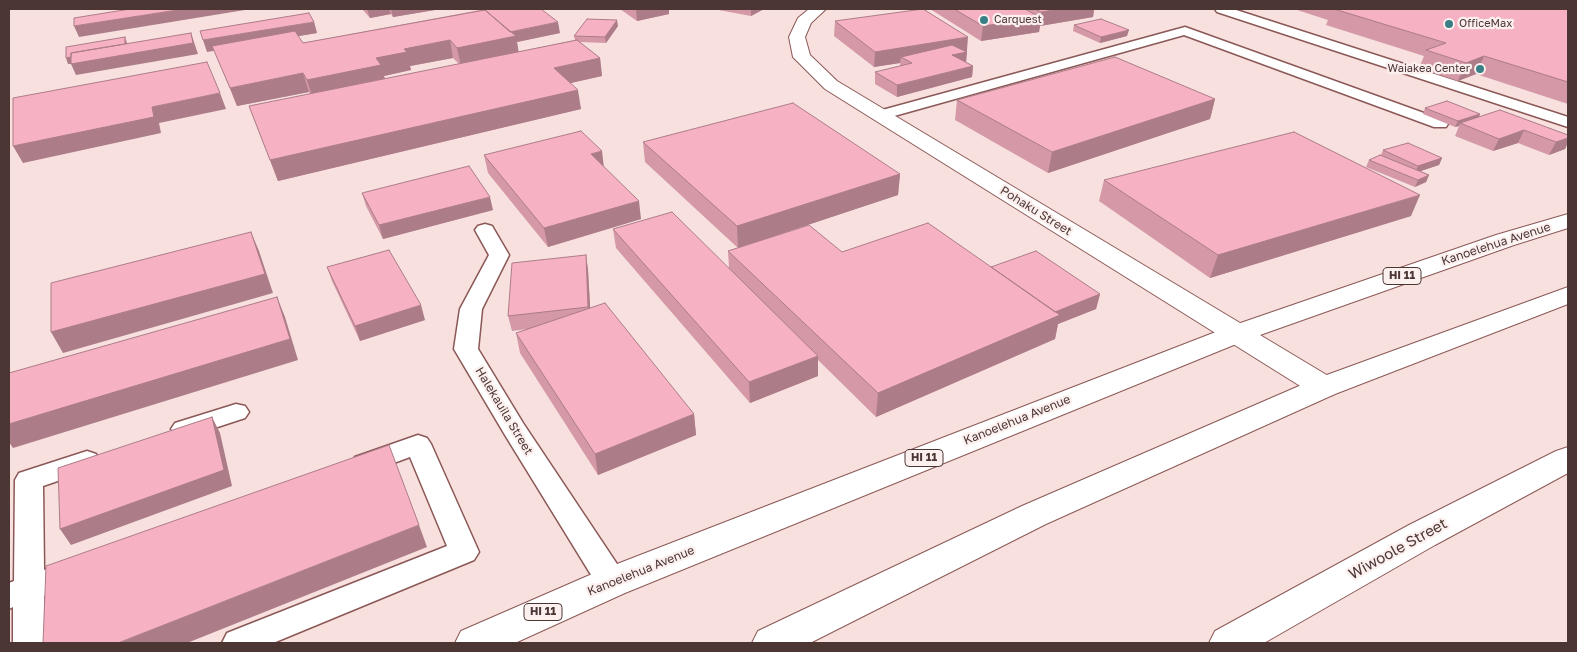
<!DOCTYPE html>
<style>
body{margin:0}
#map{position:relative;width:1577px;height:652px;overflow:hidden;background:#f7e0de;font-family:"Golos Text",sans-serif}
canvas{display:block}
.frame{position:absolute;inset:0;border:10px solid #4c3634;pointer-events:none}
</style>
<div id="map">
<canvas width="1577" height="652"></canvas>
<div class="frame"></div>
</div>
<script>
const c = document.querySelector('canvas').getContext('2d');
c.lineJoin = 'round';
function poly(rows) {
  const path = new Path2D();
  for (const r of rows) {
    path.moveTo(r[0], r[1]);
    for (let i = 2; i < r.length; i += 2) path.lineTo(r[i], r[i + 1]);
  }
  return path;
}
function strokePath(path, color, width, dash) {
  c.strokeStyle = color;
  c.lineWidth = width;
  c.lineCap = dash ? 'butt' : 'round';
  c.setLineDash(dash || []);
  c.stroke(path);
}
function fillPath(path, color) {
  c.fillStyle = color;
  c.fill(path, 'evenodd');
}
function label(font, color, halo, rows, align = 'center') {
  c.font = font + ' "Golos Text",sans-serif';
  c.lineWidth = 4.5;
  c.setLineDash([]);
  c.textBaseline = 'middle';
  c.strokeStyle = halo;
  c.fillStyle = color;
  for (const [text, x, y, turn = 0] of rows) {
    c.save();
    c.translate(x, y);
    c.rotate((+turn || 0) * Math.PI / 180);
    c.textAlign = isNaN(turn) ? turn : align;
    if (halo) c.strokeText(text, 0, 0);
    c.fillText(text, 0, 0);
    c.restore();
  }
}
const service = poly([
 [1215,9,1233,9,1568,117,1568,127,1217,12,1215,9],
 [1185,27,1446,121,1448,124,1446,127,1434,127,1184,35,887,118,875,118,873,115,875,112,1185,27],
 [485,224,492,226,509,255,482,309,478,349,523,423,623,573,627,582,623,591,612,594,601,591,505,435,454,349,460,309,489,255,475,230,478,226,485,224],
 [236,404,245,406,249,412,245,418,184,438,175,435,171,429,175,423,236,404],
 [418,435,427,438,431,444,479,552,474,560,273,643,222,643,227,633,447,546,410,457,364,474,355,471,351,464,355,457,418,435],
 [87,451,96,454,100,461,96,468,43,486,44,570,73,560,84,563,88,572,84,581,44,596,45,643,13,643,13,607,9,609,9,583,14,581,15,480,19,473,87,451]
]);
const minor = poly([
 [809,9,826,9,811,23,805,37,810,55,837,81,1335,380,1339,387,1335,394,1324,397,1313,394,825,89,793,57,789,37,798,18,809,9],
 [1568,447,1568,473,1435,545,1264,643,1209,643,1215,631,1409,525,1556,451,1568,447]
]);
const trunk = poly([
 [1568,214,1568,228,1514,245,1246,340,625,593,515,643,455,643,461,631,599,571,1226,328,1496,235,1568,214],
 [1568,287,1568,304,1335,394,1046,524,810,643,752,643,758,631,1022,506,1313,380,1568,287]
]);
const wall = poly([
 [362,9,441,9,393,17,391,14,370,18],
 [480,9,560,33,517,42,518,52,575,40,574,36,618,26,606,43,580,42,600,58,602,76,571,83,581,109,278,181,249,106,310,94,309,92,237,106,214,50,207,52,314,22,317,33,298,36,303,43,480,10],
 [453,58,459,64,385,79,384,76,411,70,410,66],
 [620,9,669,9,669,14,637,21],
 [713,9,764,9,751,16],
 [930,9,1094,9,1093,17,1040,26,1039,32,981,41],
 [1294,9,1568,9,1568,104,1476,74,1458,81,1419,68,1424,56,1326,25,1328,20],
 [835,21,966,51,967,52,966,62,973,66,972,77,897,97,875,84,875,72,900,66,900,63,874,67,834,36],
 [1074,25,1127,36,1100,43,1073,31],
 [1215,99,1210,119,1048,173,955,120,957,100],
 [1425,108,1480,114,1479,117,1568,135,1565,149,1549,155,1518,143,1493,151,1455,136,1459,126,1455,127,1423,114],
 [643,142,900,174,898,195,738,248,645,162],
 [1383,150,1442,158,1439,165,1420,171,1429,175,1426,182,1415,187,1366,167,1369,160,1381,155],
 [484,155,604,167,641,219,548,247,488,173],
 [1104,180,1411,216,1210,278,1099,201],
 [362,193,493,210,383,239,366,206],
 [613,229,729,268,728,251,842,252,991,267,1100,294,1096,309,1058,324,1055,339,876,417,818,360,818,376,750,403,616,248],
 [586,255,588,270,590,308,694,414,696,435,598,475,520,353,516,333,527,329,512,331,508,316],
 [327,267,425,320,360,341,332,281]
]);
const shadedWall = poly([
 [184,9,251,9,79,37,74,26],
 [367,9,389,9,391,14,370,18],
 [391,9,441,9,393,17],
 [643,9,669,9,669,14,637,21,636,10],
 [751,9,764,9,751,16],
 [1060,9,1094,9,1093,17,1040,26,1039,32,981,41,983,26,1040,18,1041,12],
 [617,20,618,26,606,43,605,37],
 [314,22,317,33,207,52,203,40],
 [558,22,560,33,517,42,519,54,461,66,457,48,507,33],
 [1129,30,1127,36,1100,43,1101,37],
 [191,33,198,54,76,75,71,64,68,64,66,58,125,37,127,43,128,54],
 [968,37,966,63,901,57,900,63,874,67,875,52],
 [450,40,453,58,410,66,411,70,384,76,386,84,313,99,307,80,404,49],
 [1484,56,1476,74,1458,81,1466,63],
 [600,58,602,76,557,86,554,68],
 [973,66,972,77,897,97,897,85],
 [303,73,309,92,237,106,230,88],
 [578,90,581,109,278,181,270,160],
 [220,93,226,109,159,123,161,133,23,163,13,146,152,107],
 [1215,99,1210,119,1048,173,1052,152],
 [1480,114,1477,121,1460,123,1459,126,1455,127,1458,121],
 [1524,130,1518,143,1493,151,1499,139],
 [1568,138,1568,143,1565,149,1549,155,1556,142],
 [602,151,604,168,591,154],
 [1442,158,1439,165,1415,173,1418,166],
 [900,174,898,195,738,248,737,226],
 [1429,175,1426,182,1415,187,1418,180],
 [1420,195,1411,216,1210,278,1218,255],
 [490,197,493,210,383,239,379,225],
 [639,201,641,219,548,247,544,228],
 [251,232,259,251,273,293,63,353,51,332],
 [586,255,588,270,591,322,588,307],
 [1100,294,1096,309,1058,324,1055,339,876,417,878,393,1051,313],
 [277,297,285,317,298,360,13,448,9,442,9,424],
 [421,305,425,320,360,341,355,326],
 [818,356,818,376,750,403,749,382],
 [694,414,696,435,598,475,595,454],
 [212,417,220,433,232,486,71,545,60,529],
 [419,525,427,547,187,643,118,643]
]);
const building = poly([
 [130,9,184,9,74,26,74,18,130,9],
 [480,9,541,9,558,22,510,32,485,10,482,10,480,9],
 [923,9,968,37,875,52,835,21,923,9],
 [954,9,1025,9,1041,18,983,26,954,9],
 [1035,9,1060,9,1041,12,1035,9],
 [1334,9,1568,9,1568,82,1484,56,1466,63,1426,50,1446,43,1334,9],
 [485,10,516,36,457,48,450,40,404,49,407,52,376,58,381,65,307,80,303,73,230,88,212,46,295,31,303,43,485,10],
 [309,13,314,22,203,40,200,31,309,13],
 [587,19,617,20,605,37,574,36,587,19],
 [1101,19,1129,30,1101,37,1074,25,1101,19],
 [191,33,193,43,71,64,71,53,191,33],
 [125,37,125,44,71,53,71,57,66,58,66,47,125,37],
 [577,40,600,58,554,68,578,90,270,160,249,106,577,40],
 [952,45,967,52,952,55,973,66,897,85,875,72,912,63,901,57,952,45],
 [1115,57,1215,99,1052,152,957,100,1115,57],
 [207,62,220,93,152,107,154,117,13,146,13,98,207,62],
 [1447,101,1480,114,1458,121,1425,108,1447,101],
 [793,103,900,174,737,226,643,142,793,103],
 [1500,110,1568,135,1568,138,1556,142,1524,130,1499,139,1460,123,1500,110],
 [581,131,602,151,591,154,639,201,544,228,484,155,581,131],
 [1294,132,1420,195,1218,255,1104,180,1294,132],
 [1408,143,1442,158,1418,166,1383,150,1408,143],
 [1380,155,1429,175,1418,180,1369,160,1380,155],
 [469,166,490,197,379,225,362,193,469,166],
 [672,212,818,356,749,382,613,229,672,212],
 [928,223,1060,315,878,393,728,251,809,225,842,252,928,223],
 [251,232,265,274,51,332,51,283,251,232],
 [389,250,421,305,355,326,327,267,389,250],
 [1036,251,1100,294,1055,312,991,267,1036,251],
 [586,255,588,307,508,316,512,263,586,255],
 [277,297,290,339,9,424,9,373,277,297],
 [605,303,694,414,595,454,516,333,605,303],
 [212,417,224,470,60,529,58,468,212,417],
 [389,445,419,525,118,643,43,643,46,566,389,445]
]);
const markers = [
 [984,20,5,"#388086"],
 [1449,24,5,"#388086"],
 [1480,69,5,"#388086"]
];
const farPoinames = [
 ["Carquest",994,20],
 ["OfficeMax",1459,24],
 ["Waiakea Center",1470,69,"right"]
];
const shields = [
 [1402,276,38],
 [924,458,38],
 [543,612,38]
];
const shieldNames = [
 ["HI 11",1402,276],
 ["HI 11",924,458],
 ["HI 11",543,612]
];
const streetNames = [
 ["Pohaku Street",1036,211,32],
 ["Kanoelehua Avenue",1496,244,-18],
 ["Halekauila Street",504,411,59],
 ["Kanoelehua Avenue",1017,420,-22],
 ["Kanoelehua Avenue",641,571,-22]
];
const nearStreetnames = [
 ["Wiwoole Street",1398,549,-29]
];
strokePath(service, '#8a5856', 3);
strokePath(minor, '#8a5856', 2);
strokePath(trunk, '#8a5856', 2);
fillPath(service, '#fff');
fillPath(minor, '#fff');
fillPath(trunk, '#fff');
fillPath(wall, '#d498a7');
fillPath(shadedWall, '#ac7c88');
fillPath(building, '#f6b1c2');
strokePath(building, '#ac7c88', 1);
for (const [x, y, r, color] of markers) {
  const dot = new Path2D();
  dot.arc(x, y, r, 0, 2 * Math.PI);
  c.fillStyle = color;
  c.fill(dot);
  strokePath(dot, '#fcf0ef', 2);
}
label('11px', '#4c3634', '#fcf0ef', farPoinames, 'left');
for (const [x, y, w] of shields) {
  const box = new Path2D();
  box.roundRect(x - w / 2, y - 8.5, w, 17, 4);
  c.fillStyle = '#fcf0ef';
  c.fill(box);
  strokePath(box, '#4c3634', 1);
}
label('bold 11px', '#4c3634', null, shieldNames);
label('12px', '#4c3634', '#fcf0ef', streetNames);
label('15px', '#4c3634', '#fcf0ef', nearStreetnames);
</script>
